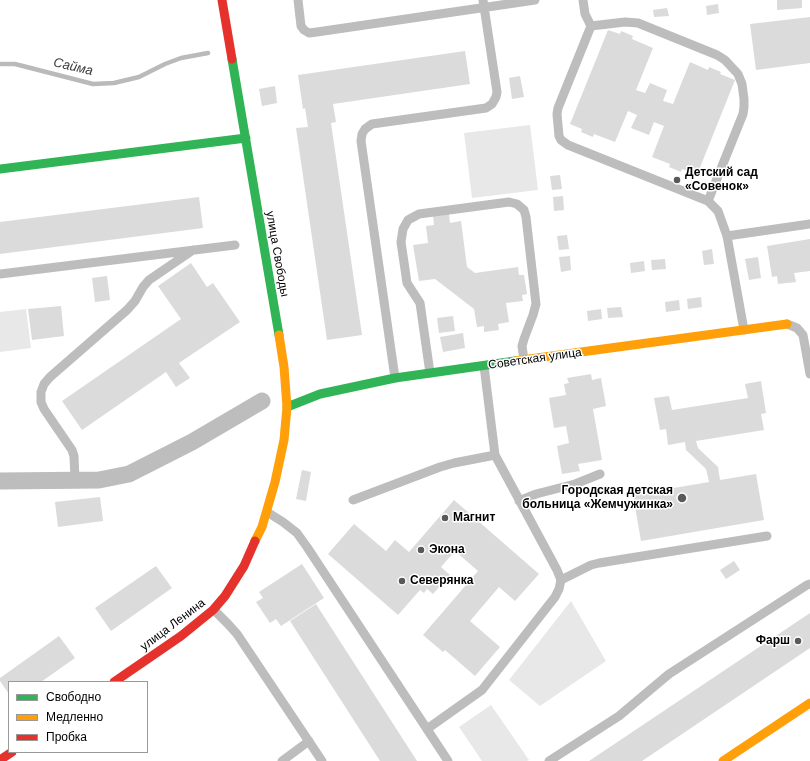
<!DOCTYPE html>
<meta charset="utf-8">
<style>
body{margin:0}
#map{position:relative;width:810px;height:761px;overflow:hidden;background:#fff;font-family:Arial,sans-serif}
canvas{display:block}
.legend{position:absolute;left:8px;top:681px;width:140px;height:72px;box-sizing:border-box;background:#fff;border:1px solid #999;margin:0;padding:5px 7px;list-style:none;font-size:12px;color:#000}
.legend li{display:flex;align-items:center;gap:8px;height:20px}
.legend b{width:20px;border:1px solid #999}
</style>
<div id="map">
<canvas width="810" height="761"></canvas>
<ul class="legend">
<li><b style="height:5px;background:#30b455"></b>Свободно</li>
<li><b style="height:5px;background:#ff9f0a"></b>Медленно</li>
<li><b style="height:5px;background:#e5322d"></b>Пробка</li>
</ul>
</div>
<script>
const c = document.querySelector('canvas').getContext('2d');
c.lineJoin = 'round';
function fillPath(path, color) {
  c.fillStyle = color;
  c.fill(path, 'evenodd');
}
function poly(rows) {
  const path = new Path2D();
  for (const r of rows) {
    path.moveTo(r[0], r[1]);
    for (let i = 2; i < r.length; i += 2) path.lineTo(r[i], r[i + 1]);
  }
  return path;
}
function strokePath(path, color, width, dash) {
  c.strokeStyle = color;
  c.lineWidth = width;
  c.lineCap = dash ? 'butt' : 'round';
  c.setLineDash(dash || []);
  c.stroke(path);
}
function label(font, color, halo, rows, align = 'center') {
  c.font = font + ' Arial,sans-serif';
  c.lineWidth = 3;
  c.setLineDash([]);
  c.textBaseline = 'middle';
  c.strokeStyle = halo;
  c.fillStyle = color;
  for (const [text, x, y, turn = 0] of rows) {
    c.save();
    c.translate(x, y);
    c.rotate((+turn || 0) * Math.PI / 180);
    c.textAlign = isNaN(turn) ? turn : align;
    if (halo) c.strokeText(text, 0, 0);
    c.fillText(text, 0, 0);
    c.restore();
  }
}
const green = poly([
 [530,125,538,190,472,198,464,133],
 [26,309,31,348,0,352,0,312],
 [571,601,606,661,540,706,509,680],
 [491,705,529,760,527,761,482,761,459,727]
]);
const stream = poly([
 [0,64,15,64,93,84,114,83,139,77,165,64,181,58,208,53]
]);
const building = poly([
 [777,0,802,0,802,8,777,10],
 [718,4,719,13,707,15,706,6],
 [667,8,669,16,654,17,653,10],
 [810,17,810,63,756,70,750,24],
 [608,30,620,34,621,31,633,36,632,39,653,48,636,90,645,93,650,83,667,90,663,101,673,104,690,62,708,70,709,67,721,72,720,74,735,80,697,175,682,169,681,172,669,167,670,164,652,157,664,126,654,122,649,135,631,128,637,115,628,111,615,142,594,134,593,137,581,132,582,129,570,124],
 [465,51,470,84,333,104,336,122,331,123,362,335,327,340,296,128,308,127,305,108,303,109,298,75],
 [520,76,524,97,512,99,509,78],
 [275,86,277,103,262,106,259,89],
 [560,175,562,189,552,190,550,176],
 [563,196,564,210,554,211,553,197],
 [199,197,203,228,0,254,0,222],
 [449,214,450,223,461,221,467,267,475,273,518,267,519,275,524,275,527,294,522,295,523,301,506,303,509,322,498,324,499,330,484,332,484,326,477,327,474,309,435,279,419,281,413,245,428,243,426,226,434,225,433,216],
 [567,235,569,249,559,250,557,236],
 [810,239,810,271,794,273,796,282,778,284,777,276,772,277,767,246],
 [712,249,714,264,704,265,702,251],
 [570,256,571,270,561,272,559,257],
 [758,257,761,278,749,280,745,259],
 [665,259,666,269,652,270,651,260],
 [644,261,645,271,631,273,630,263],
 [191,263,207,287,213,283,240,322,179,363,190,378,176,387,166,372,82,430,62,401,181,319,158,286],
 [107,276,110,300,95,302,92,278],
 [701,297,702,307,688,309,687,299],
 [679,300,680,310,666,312,665,302],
 [61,306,64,336,32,340,28,309],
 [621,307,623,317,608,318,607,308],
 [601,309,602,319,588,321,587,311],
 [453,316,455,331,439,333,437,318],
 [463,333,465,348,443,352,440,337],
 [591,374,592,380,601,378,606,406,593,409,602,460,578,464,580,471,562,474,557,446,569,443,566,426,554,428,549,398,566,395,564,384,569,383,567,378],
 [761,381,766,413,761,414,764,430,696,441,698,448,718,467,720,480,756,474,764,520,641,541,633,495,709,482,706,469,686,450,685,442,668,445,666,429,660,430,654,398,669,396,672,410,748,398,745,384],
 [302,470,311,472,306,501,296,499],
 [100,497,103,521,58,527,55,502],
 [454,500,539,574,515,601,499,587,470,621,500,647,475,676,445,650,443,652,423,635,478,571,455,551,441,567,450,575,433,594,427,589,424,593,420,590,398,615,328,554,354,524,386,551,395,540,409,552],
 [734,561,740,570,726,579,720,570],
 [302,564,324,598,281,626,276,619,270,623,256,602,263,598,259,592],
 [156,566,172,588,111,631,95,608],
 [316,604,417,761,380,761,290,621],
 [810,613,810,648,642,761,589,761],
 [59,636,75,658,41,682,9,682,9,694,0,681,0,678]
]);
const lane = poly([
 [298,0,301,26,304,30,309,33,317,32,535,0],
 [583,0,585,14,591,26,558,108,557,114,559,136,561,140,568,145,708,201],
 [591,26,625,22,638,23,717,55,725,60,738,74,742,84,744,99,744,107,743,114,708,201,718,211,727,236,744,330],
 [727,236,810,224],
 [0,274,235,245],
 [787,324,797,328,803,335,810,374],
 [430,373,420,303,407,283,401,242,403,229,408,220,419,214,509,202,517,204,524,210,526,217,536,304,533,315,524,339,522,346,524,360],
 [395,378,361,141,362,134,365,129,372,124,486,108,492,104,496,97,497,92,483,0],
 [75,480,74,456,72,450,44,409,41,402,41,392,44,384,50,377,127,310,135,301,143,287,149,280,193,250],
 [353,500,440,467,454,463,495,455],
 [519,501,536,494,575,484,600,474],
 [267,512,283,522,297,533,307,547,448,761],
 [561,580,591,565,599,563,767,536],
 [214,610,228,624,237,634,322,761],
 [427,729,482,690,555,597,559,589,561,580,557,570,495,455,484,366],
 [282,761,309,741],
 [549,761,619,716,669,674,807,585,810,584]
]);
const street = poly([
 [0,481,99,480,129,474,192,442,262,401]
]);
const fast = poly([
 [232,59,279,335],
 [0,169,246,138],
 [287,407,320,394,395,378,515,361]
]);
const slow = poly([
 [515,361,787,324],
 [255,541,262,527,275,482,284,440,287,407,284,367,279,335],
 [723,761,810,703]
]);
const jam = poly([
 [222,0,232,59],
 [114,682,181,636,213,610,225,596,244,566,255,541],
 [0,760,12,752]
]);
const markers = [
 [677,180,4,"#595959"],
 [682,498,5,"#595959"],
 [445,518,4,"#595959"],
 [421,550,4,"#595959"],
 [402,581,4,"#595959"],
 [798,641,4,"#595959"]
];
const poiNames = [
 ["Детский сад",685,173],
 ["«Совенок»",685,187],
 ["Городская детская",673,491,"right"],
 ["больница «Жемчужинка»",673,505,"right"],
 ["Магнит",453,518],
 ["Экона",429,550],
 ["Северянка",410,581],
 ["Фарш",790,641,"right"]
];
const streetNames = [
 ["улица Свободы",277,254,80],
 ["Советская улица",535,359,-8],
 ["улица Ленина",173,625,-37]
];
const waterNames = [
 ["Сайма",73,67,13]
];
fillPath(green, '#e8e8e8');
strokePath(stream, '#bababa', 4.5);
fillPath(building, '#dbdbdb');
strokePath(lane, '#bdbdbd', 9);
strokePath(street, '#bdbdbd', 17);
strokePath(fast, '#30b455', 9);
strokePath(slow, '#ff9f0a', 9);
strokePath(jam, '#e5322d', 9);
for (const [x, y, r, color] of markers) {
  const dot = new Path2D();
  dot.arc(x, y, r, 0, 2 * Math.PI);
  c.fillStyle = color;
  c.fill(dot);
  strokePath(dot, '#fff', 1.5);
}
label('bold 12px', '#000', '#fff', poiNames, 'left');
label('12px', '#000', '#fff', streetNames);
label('italic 13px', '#3d3d3d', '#fff', waterNames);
</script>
